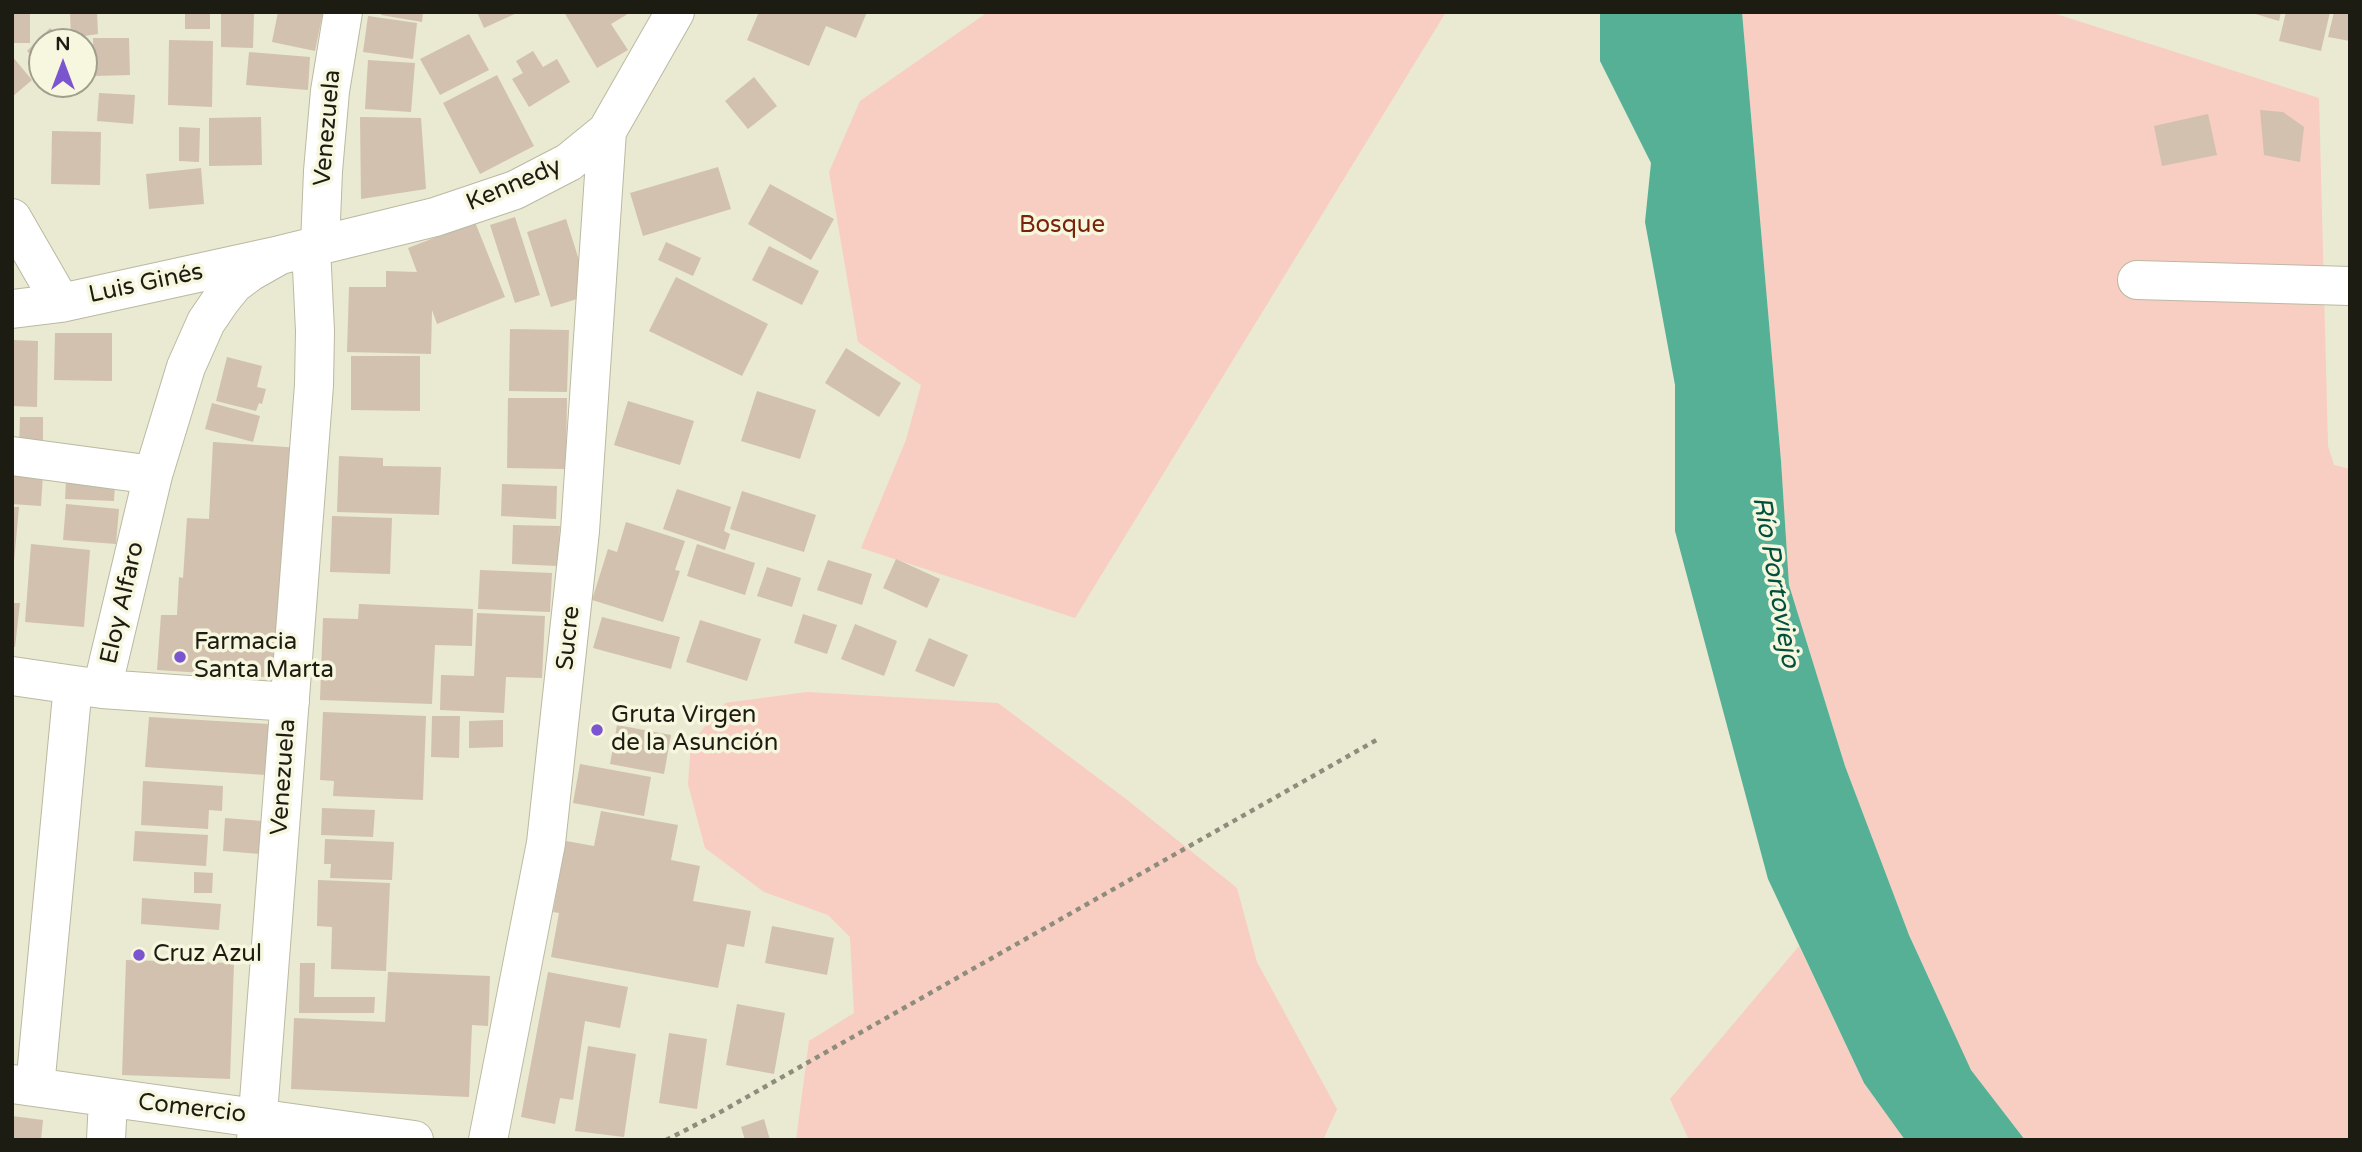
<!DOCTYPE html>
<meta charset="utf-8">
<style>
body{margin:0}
#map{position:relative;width:2362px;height:1152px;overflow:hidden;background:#eae9d1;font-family:"Varela Round",sans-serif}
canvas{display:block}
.frame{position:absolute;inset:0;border:14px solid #1d1c13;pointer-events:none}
.north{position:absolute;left:28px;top:28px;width:70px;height:70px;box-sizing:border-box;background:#f7f6de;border:2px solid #a09f8d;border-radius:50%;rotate:0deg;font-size:19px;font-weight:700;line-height:28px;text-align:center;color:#1d1c13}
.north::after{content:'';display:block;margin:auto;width:24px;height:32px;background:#7a55cf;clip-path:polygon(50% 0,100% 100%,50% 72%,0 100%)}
</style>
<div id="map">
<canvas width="2362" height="1152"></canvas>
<div class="frame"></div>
<div class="north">N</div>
</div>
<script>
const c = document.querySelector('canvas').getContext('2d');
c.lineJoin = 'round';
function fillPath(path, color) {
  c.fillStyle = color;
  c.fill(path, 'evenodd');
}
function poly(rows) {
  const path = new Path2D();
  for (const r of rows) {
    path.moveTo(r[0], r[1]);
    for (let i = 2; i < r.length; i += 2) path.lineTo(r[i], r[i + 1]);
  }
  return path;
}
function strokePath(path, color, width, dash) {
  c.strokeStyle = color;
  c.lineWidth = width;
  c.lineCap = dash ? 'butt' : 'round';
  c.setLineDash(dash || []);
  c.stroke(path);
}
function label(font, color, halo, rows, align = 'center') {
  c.font = font + ' "Varela Round",sans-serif';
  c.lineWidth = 7;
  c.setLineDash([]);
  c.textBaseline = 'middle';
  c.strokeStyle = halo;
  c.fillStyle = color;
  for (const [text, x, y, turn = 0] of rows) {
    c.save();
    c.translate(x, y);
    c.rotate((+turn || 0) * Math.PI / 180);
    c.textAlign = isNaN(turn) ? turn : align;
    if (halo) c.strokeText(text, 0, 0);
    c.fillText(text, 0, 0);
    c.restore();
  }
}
const green = poly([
 [988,12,1446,12,1075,618,861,548,906,440,921,385,858,342,829,172,860,101],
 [1742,12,2050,12,2319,98,2328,446,2334,465,2350,469,2350,1140,2025,1140,1971,1070,1909,935,1845,766,1789,585,1781,461],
 [807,692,998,703,1126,799,1237,888,1257,962,1337,1109,1323,1140,796,1140,809,1041,854,1013,850,937,828,915,764,892,705,848,688,784,691,743,725,703],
 [1799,946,1864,1083,1905,1140,1689,1140,1670,1099]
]);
const water = poly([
 [1600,12,1742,12,1781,461,1789,585,1845,766,1909,935,1971,1070,2025,1140,1905,1140,1864,1083,1768,879,1675,531,1675,385,1645,222,1651,163,1600,61]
]);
const building = poly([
 [12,12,30,12,30,43,12,43],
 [70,12,97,12,98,34,71,38],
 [185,12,210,12,210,29,185,29],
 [278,12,323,12,315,51,272,42],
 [382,12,423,12,422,22,381,15],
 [477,12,519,12,484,28],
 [564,12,631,12,611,24,628,50,597,68],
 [759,12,867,12,856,38,826,26,809,66,747,40],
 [2249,12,2281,12,2279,21],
 [2286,12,2330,12,2321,51,2279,41],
 [2334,12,2350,12,2350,41,2328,37],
 [221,13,254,13,253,48,221,47],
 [368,16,417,23,413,59,363,52],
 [50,28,64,41,42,42,42,66,27,51],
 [469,34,489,70,440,95,420,59],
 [93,38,129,38,130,75,94,76],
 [169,40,213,41,212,107,168,105],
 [533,51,543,67,557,59,570,82,529,107,512,79,523,73,516,61],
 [249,52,310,57,308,90,246,85],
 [12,56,32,80,12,97],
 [368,60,415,63,411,112,365,109],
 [497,75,534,146,480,174,443,103],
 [754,77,777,106,748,129,725,101],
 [99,93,135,95,133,124,97,121],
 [2260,110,2283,112,2304,127,2300,162,2264,155],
 [2208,114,2217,155,2162,166,2154,126],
 [261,117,262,165,209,166,209,118],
 [360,117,421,118,426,189,361,199],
 [179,127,200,128,199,162,179,161],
 [52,131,101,132,100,185,51,184],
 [718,167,731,209,643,236,630,193],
 [201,168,204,204,149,209,146,174],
 [770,184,834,219,811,260,748,224],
 [515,217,540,295,515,303,490,225],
 [566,219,590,295,551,307,527,232],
 [475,222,505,297,437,324,432,310,431,354,347,352,349,287,386,287,386,271,417,272,408,248],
 [666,242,701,258,693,276,658,260],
 [769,246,819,271,802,305,752,280],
 [676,277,768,324,742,376,649,331],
 [510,329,569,330,567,392,509,391],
 [55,333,112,333,112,381,54,380],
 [12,340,38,341,37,407,12,406],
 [846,348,901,383,879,417,825,383],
 [351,356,420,356,420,411,351,410],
 [227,357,262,366,257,387,266,389,262,404,259,403,256,411,216,401],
 [757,391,816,410,800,459,741,441],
 [508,398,567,398,566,469,507,468],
 [628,401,694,421,680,465,614,445],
 [212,403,260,416,253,442,205,429],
 [20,417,43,417,43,448,19,448],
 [213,442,300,448,280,678,157,670,161,615,177,615,179,577,183,578,187,518,209,519],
 [339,456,383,458,383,466,441,467,439,515,337,512],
 [12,472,43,474,41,506,12,504],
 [66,481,115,484,114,501,65,499],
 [502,484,557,486,556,519,501,516],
 [677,489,731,507,724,531,730,534,725,550,663,529],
 [742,491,816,515,804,552,730,529],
 [66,504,119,509,116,544,63,540],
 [12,507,19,507,14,562,12,562],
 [332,516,392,518,390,574,330,572],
 [626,522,685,541,675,570,680,571,663,622,592,600,608,549,617,552],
 [513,525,560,526,558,566,512,564],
 [31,544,90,550,84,627,25,622],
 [697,544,755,563,745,595,687,576],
 [896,559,940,579,927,608,883,588],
 [828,560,872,574,862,605,817,590],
 [767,567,801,578,792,607,757,596],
 [480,570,552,573,550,612,478,609],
 [12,603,20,603,15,647,12,647],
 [359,604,473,609,472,646,435,645,432,704,320,700,323,618,358,619],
 [477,613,545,616,542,678,506,677,504,713,440,710,441,675,474,676],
 [803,614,837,625,827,654,794,643],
 [602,617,680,637,671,669,593,648],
 [700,620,761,639,747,681,686,662],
 [855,624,897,641,884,676,841,659],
 [929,638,968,655,954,687,915,671],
 [323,712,426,716,423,800,333,796,334,781,320,780],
 [432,716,460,716,459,758,431,757],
 [149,717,269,724,266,775,145,767],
 [503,720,503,747,469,748,469,721],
 [617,725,671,735,664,774,610,764],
 [580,764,651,777,644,816,573,803],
 [143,781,223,786,222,811,209,810,208,829,141,825],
 [322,808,375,810,373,837,321,835],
 [601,811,678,825,671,860,700,866,693,901,751,911,744,947,727,944,718,988,551,957,559,913,553,912,566,841,594,846],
 [225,818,275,822,273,855,223,851],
 [135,831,208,835,206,866,133,861],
 [325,839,394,842,392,880,330,878,331,864,324,864],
 [194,872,213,873,212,893,194,893],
 [318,880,390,883,386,971,331,969,332,927,317,926],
 [142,898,221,904,219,930,141,924],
 [772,926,834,938,827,975,765,963],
 [126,960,234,963,230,1079,122,1075],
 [300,963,315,963,314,997,375,997,374,1013,299,1013],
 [388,972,490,976,488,1026,472,1025,469,1097,291,1089,294,1018,385,1022],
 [548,972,628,987,620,1028,585,1021,573,1100,560,1098,555,1124,521,1117],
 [737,1004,785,1013,774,1074,726,1065],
 [669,1033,707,1039,697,1109,659,1103],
 [588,1046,636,1054,624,1137,575,1131],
 [12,1116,43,1120,41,1140,12,1140],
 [764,1119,770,1140,745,1140,741,1127]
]);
const path = poly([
 [666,1140,717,1114,1380,738]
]);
const minor = poly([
 [12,218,61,303],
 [320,245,323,171,330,91,343,12],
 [2137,280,2350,286],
 [12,309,61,303,280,255,435,217,515,190,569,162,607,131,675,12],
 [12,456,153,475],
 [12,676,102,689,290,702],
 [12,1084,414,1140],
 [35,1087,73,685,102,689,153,475,186,367,206,322,221,300,234,284,250,272,280,255],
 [106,1140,108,1099],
 [256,1140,314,385,315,331,311,247],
 [488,1140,546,843,580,531,607,131]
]);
const markers = [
 [180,657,7,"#7a55cf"],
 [597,730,7,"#7a55cf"],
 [139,955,7,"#7a55cf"]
];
const streetNames = [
 ["Venezuela",328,128,-85],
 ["Kennedy",514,185,-23],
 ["Luis Ginés",146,284,-12],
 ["Eloy Alfaro",123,603,-77],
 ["Sucre",569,638,-84],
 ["Venezuela",284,777,-86],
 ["Comercio",192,1109,7]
];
const parkNames = [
 ["Bosque",1062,226]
];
const poiNames = [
 ["Farmacia",194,643],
 ["Santa Marta",194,671],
 ["Gruta Virgen",611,716],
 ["de la Asunción",611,744],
 ["Cruz Azul",153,955]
];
const waterNames = [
 ["Río Portoviejo",1775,582,80]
];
fillPath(green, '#f8cdc2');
fillPath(water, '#55b096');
fillPath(building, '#d2c1af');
strokePath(minor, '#bbb9a2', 40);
strokePath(path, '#8e8d7c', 4.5, [5, 5]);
strokePath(minor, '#fff', 38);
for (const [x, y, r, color] of markers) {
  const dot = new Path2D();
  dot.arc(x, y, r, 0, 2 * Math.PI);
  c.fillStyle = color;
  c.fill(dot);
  strokePath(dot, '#f7f6de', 2.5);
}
label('24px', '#1d1c13', '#f7f6de', streetNames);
label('24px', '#7a2308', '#f7f6de', parkNames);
label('24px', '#1d1c13', '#f7f6de', poiNames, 'left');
label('italic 26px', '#00503f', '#f7f6de', waterNames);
</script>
